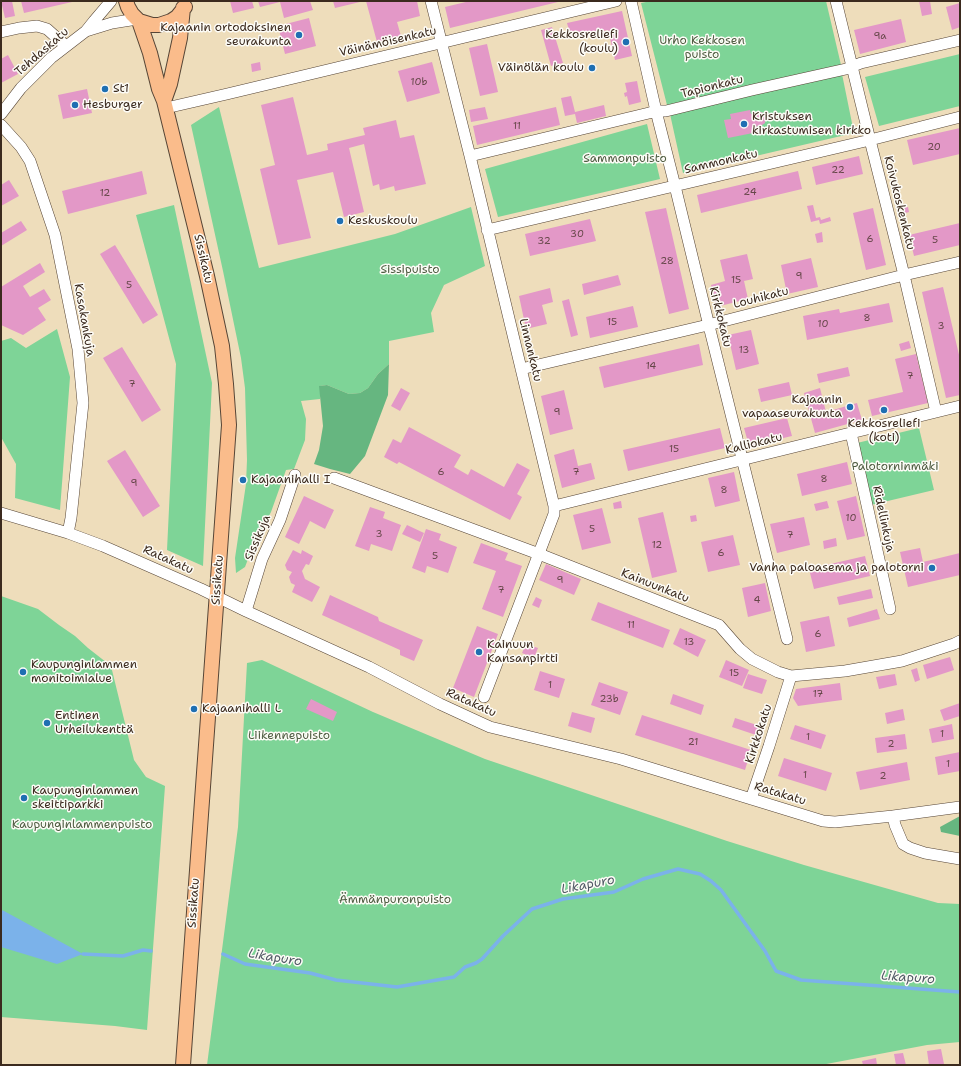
<!DOCTYPE html>
<meta charset="utf-8">
<style>
body{margin:0}
#map{position:relative;width:961px;height:1066px;overflow:hidden;background:#edb;font-family:"Shantell Sans",sans-serif}
canvas{display:block}
.frame{position:absolute;inset:0;border:2px solid #3b2a1e;pointer-events:none}
</style>
<div id="map">
<canvas width="961" height="1066"></canvas>
<div class="frame"></div>
</div>
<script>
const c = document.querySelector('canvas').getContext('2d');
c.lineJoin = 'round';
function fillPath(path, color) {
  c.fillStyle = color;
  c.fill(path, 'evenodd');
}
function poly(rows) {
  const path = new Path2D();
  for (const r of rows) {
    path.moveTo(r[0], r[1]);
    for (let i = 2; i < r.length; i += 2) path.lineTo(r[i], r[i + 1]);
  }
  return path;
}
function strokePath(path, color, width, dash) {
  c.strokeStyle = color;
  c.lineWidth = width;
  c.lineCap = dash ? 'butt' : 'round';
  c.setLineDash(dash || []);
  c.stroke(path);
}
function label(font, color, halo, rows, align = 'center') {
  c.font = font + ' "Shantell Sans",sans-serif';
  c.lineWidth = 3;
  c.setLineDash([]);
  c.textBaseline = 'middle';
  c.strokeStyle = halo;
  c.fillStyle = color;
  for (const [text, x, y, turn = 0] of rows) {
    c.save();
    c.translate(x, y);
    c.rotate((+turn || 0) * Math.PI / 180);
    c.textAlign = isNaN(turn) ? turn : align;
    if (halo) c.strokeText(text, 0, 0);
    c.fillText(text, 0, 0);
    c.restore();
  }
}
const green = poly([
 [651,1,826,1,841,65,667,105,641,3],
 [960,54,960,106,879,126,865,77],
 [842,74,854,133,683,173,670,114],
 [219,107,259,268,395,234,471,207,485,266,444,285,431,313,434,332,389,341,389,364,378,374,368,388,360,393,349,394,327,385,320,386,320,399,301,401,306,419,305,440,294,469,286,470,271,512,253,546,245,567,236,573,235,558,246,484,247,460,245,388,241,358,223,271,191,125],
 [647,124,660,179,498,217,485,169],
 [174,205,212,383,203,566,167,550,176,364,136,215],
 [57,329,70,377,60,510,15,498,16,464,1,437,1,341,11,338,26,348],
 [919,428,934,490,871,505,857,443],
 [1,596,38,609,59,625,75,636,88,648,111,666,134,760,146,777,165,786,147,1030,115,1026,1,1017],
 [262,660,373,712,485,759,727,841,804,865,938,903,960,904,960,1042,927,1045,821,1065,207,1065,238,827,247,663]
]);
const forest = poly([
 [389,364,388,395,365,456,350,474,330,469,314,464,319,450,323,426,319,386,327,385,349,394,360,393,368,388,378,374],
 [960,816,960,836,941,832,940,827]
]);
const water = poly([
 [1,910,4,911,83,954,57,964,1,947]
]);
const stream = poly([
 [83,954,123,956,143,950,151,951],
 [223,954,245,964,310,973,336,980,397,987,454,977,465,967,476,963,482,959,503,936,532,909,563,899,614,892,643,879,678,869,700,874,711,881,721,890,765,951,776,971,801,980,960,992]
]);
const building = poly([
 [1,1,12,1,15,16,5,18],
 [21,1,72,1,72,2,24,13],
 [230,1,252,1,254,8,233,13],
 [258,1,310,1,313,10,284,18,280,2,260,7],
 [333,1,360,1,360,2,335,8],
 [366,1,417,1,420,16,397,22,401,36,377,42],
 [470,1,558,1,558,2,450,28,445,7],
 [919,1,930,1,932,14,922,16],
 [960,3,960,27,952,30,946,7],
 [622,11,632,56,615,60,608,30,571,38,567,23],
 [309,18,316,46,285,54,278,26],
 [901,19,906,42,860,54,854,30],
 [552,27,563,63,551,66,541,30],
 [487,44,498,92,480,96,469,48],
 [8,55,18,74,1,83,1,59],
 [260,62,261,70,252,72,251,64],
 [432,62,440,93,407,102,398,71],
 [637,81,641,102,629,105,627,96,625,97,624,93,627,92,625,83],
 [87,89,92,113,63,119,58,95],
 [571,96,575,112,604,105,606,116,577,123,575,114,565,116,561,98],
 [293,97,307,155,328,150,327,144,365,135,363,128,396,120,400,138,414,135,426,184,395,191,394,186,380,190,379,184,373,186,364,144,349,148,364,212,344,217,333,172,297,180,311,238,278,245,260,169,275,165,261,105],
 [485,107,488,119,471,122,469,110],
 [556,107,560,125,477,145,473,126],
 [750,110,751,114,761,112,763,113,765,116,765,123,762,125,757,126,758,132,728,138,724,120,731,119,730,114],
 [960,128,960,154,913,165,907,140],
 [859,156,863,174,816,185,812,167],
 [142,171,147,194,68,214,62,191],
 [798,171,802,189,701,213,697,195],
 [9,180,19,196,1,206,1,185],
 [813,205,816,218,820,217,821,220,830,217,831,221,820,224,819,220,811,222,807,206],
 [908,207,909,212,902,214,901,208],
 [666,208,689,309,669,314,645,212],
 [873,208,886,265,866,270,853,213],
 [590,219,596,241,530,256,525,234],
 [21,221,27,230,1,246,1,233],
 [960,223,960,245,914,256,909,235],
 [822,232,823,242,817,243,815,234],
 [115,245,158,315,143,324,100,254],
 [747,254,753,279,744,281,748,299,716,307,711,285,725,281,720,260],
 [811,258,818,287,787,294,781,265],
 [40,263,45,272,23,286,30,297,44,289,51,300,38,308,46,320,23,335,1,325,1,287],
 [618,275,621,285,584,295,582,284],
 [943,287,960,359,960,395,946,398,922,292],
 [550,288,553,302,542,305,547,324,526,329,519,296],
 [569,299,578,335,571,337,562,301],
 [889,303,893,322,807,340,803,316,839,309,840,313],
 [633,306,638,327,590,338,586,317],
 [751,330,759,364,736,370,728,335],
 [909,341,911,348,901,351,899,344],
 [699,344,703,365,604,388,599,367],
 [122,347,161,410,142,422,103,358],
 [916,354,928,403,872,416,868,400,903,392,895,359],
 [848,367,850,376,819,383,817,374],
 [789,382,792,395,761,402,758,389],
 [401,388,410,393,400,411,391,406],
 [820,388,826,412,857,403,862,420,815,433,804,393],
 [564,390,573,429,550,435,541,396],
 [787,418,792,436,749,446,744,428],
 [409,427,461,455,454,467,468,475,471,469,504,487,517,463,530,470,517,494,522,497,510,520,399,462,397,464,384,457,393,439,401,443],
 [720,428,725,448,628,471,623,450],
 [574,449,578,466,591,463,595,479,562,488,554,455],
 [125,450,160,506,143,517,107,461],
 [847,462,852,484,802,496,797,474],
 [734,472,740,501,715,507,708,478],
 [304,496,334,510,325,529,310,521,299,544,285,537],
 [856,496,865,536,847,540,837,501],
 [621,501,622,508,614,509,613,503],
 [827,501,829,508,816,511,814,504],
 [370,507,385,512,383,518,401,525,392,551,371,544,369,551,355,546],
 [602,508,611,543,582,550,573,515],
 [663,512,677,572,652,578,638,518],
 [696,515,697,521,691,522,690,516],
 [804,517,810,545,777,553,770,524],
 [407,525,424,533,420,542,402,534],
 [426,529,441,534,439,540,457,547,448,573,427,566,425,573,412,568],
 [733,535,740,565,708,572,701,542],
 [836,538,837,546,824,549,823,541],
 [481,543,508,553,505,560,522,566,503,617,482,609,496,571,473,563],
 [920,548,923,562,960,553,960,575,908,587,900,552],
 [293,550,301,554,302,550,313,556,309,565,306,564,302,571,305,579,320,587,312,602,292,592,295,585,291,583,289,577,292,572,287,570,285,565],
 [865,556,870,576,814,589,809,569],
 [546,564,581,579,574,595,539,580],
 [765,583,771,611,748,617,742,588],
 [871,589,873,598,839,605,837,597],
 [330,595,378,617,379,621,423,640,414,661,400,655,400,650,322,615],
 [536,597,542,600,539,608,532,605],
 [598,602,670,630,663,648,591,620],
 [877,609,880,619,849,627,847,618],
 [829,616,835,646,806,652,800,622],
 [477,626,498,634,474,697,453,688],
 [680,628,706,640,698,657,673,644],
 [526,644,538,648,534,658,522,653],
 [950,657,954,670,927,679,923,665],
 [726,660,749,670,742,686,719,677],
 [917,668,920,680,915,682,911,670],
 [540,671,565,679,559,698,534,690],
 [748,674,767,680,762,694,743,688],
 [895,674,897,685,879,689,876,677],
 [599,682,628,692,620,715,591,705],
 [840,683,842,700,798,706,793,698,796,689],
 [673,694,704,705,701,715,670,704],
 [311,699,337,712,333,721,306,709],
 [960,703,960,716,944,721,940,710],
 [903,709,905,720,887,724,885,713],
 [572,712,595,718,591,733,568,726],
 [642,715,751,750,745,770,635,735],
 [735,718,760,726,756,735,732,727],
 [952,724,954,739,932,743,929,729],
 [795,725,826,735,821,749,790,739],
 [905,734,907,749,877,753,875,738],
 [960,752,960,771,938,775,935,757],
 [784,758,832,773,826,791,778,776],
 [907,762,910,780,860,790,856,772],
 [941,1049,944,1064,929,1065,927,1051],
 [903,1053,906,1065,896,1065,894,1054],
 [876,1058,877,1065,863,1065,862,1061]
]);
const minor = poly([
 [431,1,470,156,554,506,554,514,484,697],
 [631,1,656,111,675,186,711,334,787,639],
 [836,1,870,140,904,275,936,412],
 [86,31,112,23,137,19],
 [1,32,19,28,37,26,47,29,66,46],
 [166,108,227,94,616,1],
 [1,114,21,88,51,58,86,31,94,21,111,1],
 [1,125,21,147,30,161,55,235,78,349,83,403,71,518,68,533],
 [470,156,649,113,656,111,666,111,752,90,846,69,861,63,960,40],
 [487,230,870,140,960,117],
 [521,369,708,325,904,275,960,262],
 [851,433,890,609],
 [334,478,539,554,719,625,740,649,752,659,778,672,791,676,845,671,902,661,954,644,960,641],
 [554,506,960,406],
 [1,513,68,533,103,546,201,589,246,611,369,667,440,704,479,722,490,727,621,759,823,821,835,822,893,816,895,825,903,844,910,848,925,853,960,859],
 [246,611,262,559,280,520,295,475],
 [751,799,769,746,791,676],
 [893,816,960,807]
]);
const major = poly([
 [126,1,128,7,132,14,139,21,152,25,159,25,171,21,177,17,185,7],
 [139,21,150,53,159,89,164,101,207,276,222,346,226,384,229,425,183,1065],
 [164,101,170,84,180,38,183,8]
]);
const markers = [
 [299,35,4,"#1f6fb2"],
 [626,42,4,"#1f6fb2"],
 [592,68,4,"#1f6fb2"],
 [105,89,4,"#1f6fb2"],
 [75,105,4,"#1f6fb2"],
 [744,124,4,"#1f6fb2"],
 [340,221,4,"#1f6fb2"],
 [850,407,4,"#1f6fb2"],
 [884,410,4,"#1f6fb2"],
 [243,480,4,"#1f6fb2"],
 [932,568,4,"#1f6fb2"],
 [479,652,4,"#1f6fb2"],
 [23,672,4,"#1f6fb2"],
 [194,709,4,"#1f6fb2"],
 [47,723,4,"#1f6fb2"],
 [24,798,4,"#1f6fb2"]
];
const numberNames = [
 ["9a",880,36],
 ["10b",419,82],
 ["11",517,126],
 ["20",934,147],
 ["22",838,170],
 ["24",750,192],
 ["12",105,193],
 ["30",577,234],
 ["6",870,239],
 ["5",935,240],
 ["32",544,241],
 ["28",667,261],
 ["9",799,276],
 ["15",736,280],
 ["5",129,285],
 ["8",867,318],
 ["15",612,322],
 ["10",823,324],
 ["3",941,326],
 ["13",744,350],
 ["14",651,366],
 ["7",910,376],
 ["7",132,384],
 ["9",557,412],
 ["15",674,449],
 ["6",441,472],
 ["7",576,472],
 ["8",824,479],
 ["9",134,483],
 ["8",724,490],
 ["10",851,518],
 ["5",592,529],
 ["3",379,534],
 ["7",790,535],
 ["12",657,545],
 ["6",721,553],
 ["5",435,556],
 ["9",560,580],
 ["7",501,590],
 ["4",757,600],
 ["11",631,625],
 ["6",818,634],
 ["13",689,642],
 ["15",734,673],
 ["1",550,685],
 ["17",818,694],
 ["23b",609,699],
 ["1",942,734],
 ["1",808,737],
 ["21",693,742],
 ["2",891,744],
 ["1",948,764],
 ["1",805,775],
 ["2",883,776]
];
const poiNames = [
 ["Kajaanin ortodoksinen",291,28,"right"],
 ["seurakunta",291,42,"right"],
 ["Kekkosreliefi",618,35,"right"],
 ["(koulu)",618,49,"right"],
 ["Väinölän koulu",584,68,"right"],
 ["St1",113,89],
 ["Hesburger",83,105],
 ["Kristuksen",752,117],
 ["kirkastumisen kirkko",752,131],
 ["Keskuskoulu",348,221],
 ["Kajaanin",842,400,"right"],
 ["vapaaseurakunta",842,414,"right"],
 ["Kekkosreliefi",884,424,"center"],
 ["(koti)",884,438,"center"],
 ["Kajaanihalli I",251,480],
 ["Vanha paloasema ja palotorni",924,568,"right"],
 ["Kainuun",487,645],
 ["Kansanpirtti",487,659],
 ["Kaupunginlammen",31,665],
 ["monitoimialue",31,679],
 ["Kajaanihalli L",202,709],
 ["Entinen",55,716],
 ["Urheilukenttä",55,730],
 ["Kaupunginlammen",32,791],
 ["skeittiparkki",32,805]
];
const parkNames = [
 ["Urho Kekkosen",702,41],
 ["puisto",702,55],
 ["Sammonpuisto",625,159],
 ["Sissipuisto",410,270],
 ["Palotorninmäki",895,467],
 ["Liikennepuisto",289,736],
 ["Kaupunginlammenpuisto",82,825],
 ["Ämmänpuronpuisto",395,900]
];
const streetNames = [
 ["Väinämöisenkatu",388,42,-13],
 ["Tehdaskatu",42,52,-41],
 ["Tapionkatu",712,87,-14],
 ["Sammonkatu",721,162,-13],
 ["Koivukoskenkatu",899,203,76],
 ["Sissikatu",203,259,77],
 ["Louhikatu",761,298,-14],
 ["Kirkkokatu",720,317,76],
 ["Kasakankuja",84,320,80],
 ["Linnankatu",530,350,76],
 ["Kalliokatu",754,444,-14],
 ["Ridellinkuja",883,519,78],
 ["Sissikuja",258,538,-67],
 ["Ratakatu",168,560,24],
 ["Sissikatu",218,580,-86],
 ["Kainuunkatu",655,586,22],
 ["Ratakatu",471,703,24],
 ["Kirkkokatu",759,734,-72],
 ["Ratakatu",780,794,17],
 ["Sissikatu",194,903,-86]
];
const waterNames = [
 ["Likapuro",588,885,-11],
 ["Likapuro",275,958,9],
 ["Likapuro",908,978,4]
];
fillPath(green, '#7ed497');
fillPath(forest, '#66b680');
fillPath(water, '#7bb2ea');
strokePath(stream, '#7bb2ea', 3.5);
fillPath(building, '#e398c7');
strokePath(minor, '#564536', 12);
strokePath(major, '#564536', 16);
strokePath(minor, '#fff', 11);
strokePath(major, '#fabc8b', 14);
for (const [x, y, r, color] of markers) {
  const dot = new Path2D();
  dot.arc(x, y, r, 0, 2 * Math.PI);
  c.fillStyle = color;
  c.fill(dot);
  strokePath(dot, '#fdfcf7', 1.5);
}
label('10px', '#654648', null, numberNames);
label('12px', '#3b2a1e', '#fdfcf7', poiNames, 'left');
label('12px', '#4f5d42', '#fdfcf7', parkNames);
label('12px', '#3b2a1e', '#fdfcf7', streetNames);
label('italic 13px', '#515a65', '#fdfcf7', waterNames);
</script>
